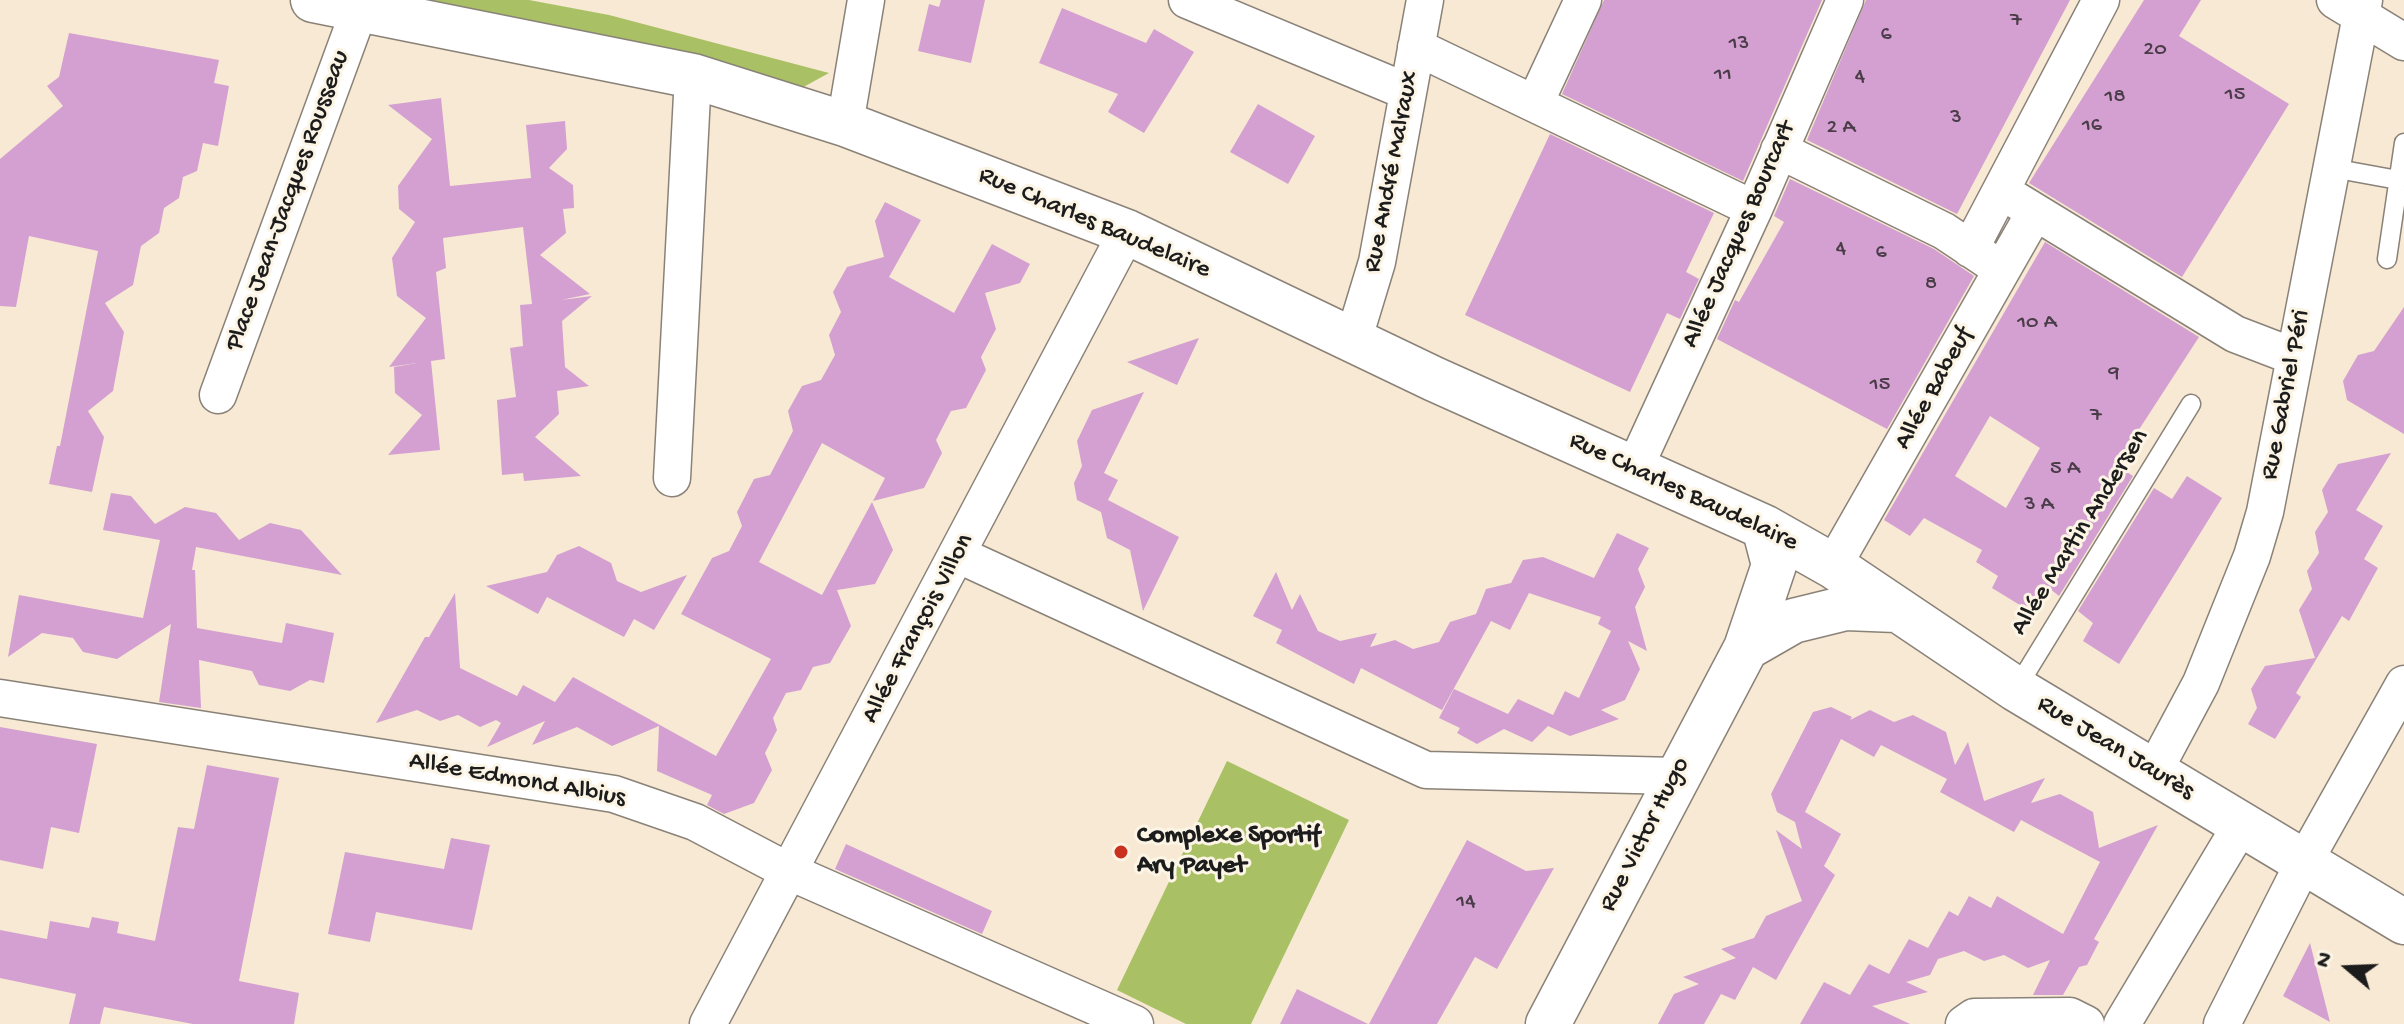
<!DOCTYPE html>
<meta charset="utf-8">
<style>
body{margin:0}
#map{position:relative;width:2404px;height:1024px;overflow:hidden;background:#f7e9d3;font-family:"Gochi Hand",sans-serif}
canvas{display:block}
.north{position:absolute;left:2308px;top:928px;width:80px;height:80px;-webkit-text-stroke:6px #fcf5e5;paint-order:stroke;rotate:289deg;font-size:22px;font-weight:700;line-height:32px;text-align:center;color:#1c1c1c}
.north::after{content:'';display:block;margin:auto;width:28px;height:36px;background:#1c1c1c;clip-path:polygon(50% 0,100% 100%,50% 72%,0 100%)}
</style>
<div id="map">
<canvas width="2404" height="1024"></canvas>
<div class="north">N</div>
</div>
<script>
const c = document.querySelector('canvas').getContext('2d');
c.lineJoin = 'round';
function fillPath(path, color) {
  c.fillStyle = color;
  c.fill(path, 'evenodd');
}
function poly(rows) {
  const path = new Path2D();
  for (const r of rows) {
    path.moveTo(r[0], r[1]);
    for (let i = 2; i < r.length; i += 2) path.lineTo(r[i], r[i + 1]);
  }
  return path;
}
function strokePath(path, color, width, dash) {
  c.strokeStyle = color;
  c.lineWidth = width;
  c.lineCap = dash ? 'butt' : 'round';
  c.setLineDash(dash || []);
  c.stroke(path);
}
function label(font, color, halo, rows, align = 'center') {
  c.font = font + ' "Gochi Hand",sans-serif';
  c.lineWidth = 6;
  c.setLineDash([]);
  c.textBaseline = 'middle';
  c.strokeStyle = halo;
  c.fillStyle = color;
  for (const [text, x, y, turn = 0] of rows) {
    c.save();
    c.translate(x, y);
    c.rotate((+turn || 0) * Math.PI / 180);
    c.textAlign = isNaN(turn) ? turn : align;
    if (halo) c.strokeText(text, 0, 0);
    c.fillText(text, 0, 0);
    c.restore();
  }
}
const green = poly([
 [408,0,529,0,609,15,829,73,796,91],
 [1227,761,1349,820,1251,1024,1186,1024,1117,990]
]);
const building = poly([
 [941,0,985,0,971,63,918,51,929,4,939,7],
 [1604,0,1822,0,1743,181,1562,94],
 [1866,0,2070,0,1957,214,1807,140],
 [2144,0,2201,0,2179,36,2289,104,2182,277,2029,183],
 [1062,8,1146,43,1154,29,1194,52,1144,133,1108,112,1118,94,1039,63],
 [69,33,219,60,214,83,229,86,218,146,203,143,197,171,183,177,179,198,164,208,159,233,141,246,133,285,105,303,124,332,113,391,88,411,104,437,92,492,49,484,57,446,60,446,98,251,29,236,16,307,0,306,0,159,63,106,47,86,59,77],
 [441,98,450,186,531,178,526,125,565,121,567,149,549,168,573,185,574,208,563,209,566,233,540,255,590,294,561,300,592,296,562,321,565,367,589,386,557,391,559,414,535,437,581,476,524,481,523,473,502,475,497,400,516,397,510,348,523,346,520,305,532,304,523,227,443,238,446,268,436,272,445,359,431,361,440,450,388,455,422,415,395,393,394,367,417,363,389,367,426,318,397,296,392,258,415,222,399,209,398,186,432,139,388,105],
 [1258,104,1315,136,1288,184,1230,152],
 [1550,134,1714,213,1686,272,1699,279,1680,319,1667,313,1630,392,1465,315],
 [1790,179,1934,249,1974,276,1887,429,1717,339,1735,300,1739,302,1784,222,1774,216],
 [885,202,921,220,889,277,954,313,992,244,1030,264,1020,283,985,293,996,329,981,357,986,370,966,408,951,411,936,440,942,453,924,488,873,501,885,478,822,443,759,562,822,595,872,502,893,550,875,584,837,590,851,626,830,663,813,667,801,690,786,693,773,718,777,730,765,753,772,770,754,803,724,814,707,805,712,795,657,771,659,726,612,746,577,727,532,745,545,721,487,747,501,723,496,720,480,727,458,715,440,721,417,710,376,723,425,637,429,637,455,593,460,668,517,696,523,685,555,702,573,677,716,756,771,659,681,614,712,558,729,551,742,526,737,512,754,479,770,475,793,431,788,411,802,386,821,380,835,355,829,335,841,312,833,292,847,267,884,257,875,221],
 [2045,242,2199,337,2116,465,2133,476,2059,596,2044,584,2028,610,1992,588,1998,576,1976,562,1982,550,1924,518,1910,536,1884,520],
 [1990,416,2040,448,2006,508,1955,476],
 [2404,307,2404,434,2347,400,2343,381,2358,355,2374,351],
 [1199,338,1177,385,1127,362],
 [1144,392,1104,473,1118,480,1108,500,1179,537,1143,611,1130,550,1107,538,1101,512,1077,500,1074,483,1082,466,1077,441,1092,410],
 [2391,453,2356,510,2383,526,2364,559,2378,568,2349,621,2342,616,2296,693,2301,697,2275,739,2248,724,2257,708,2251,689,2265,666,2315,658,2299,610,2312,589,2307,571,2319,553,2315,532,2328,512,2322,490,2338,464],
 [2187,476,2222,498,2119,664,2083,641,2093,623,2078,611,2154,488,2172,499],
 [111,493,131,496,155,524,185,507,216,513,239,540,270,523,301,530,342,575,196,547,192,570,195,570,197,628,282,643,286,623,334,633,324,683,310,680,290,691,259,685,252,671,199,660,201,708,159,702,171,624,117,659,83,652,73,638,42,633,8,657,19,595,143,618,160,540,103,530],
 [1617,533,1649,548,1638,569,1645,587,1635,607,1647,651,1628,641,1640,669,1625,700,1601,710,1619,719,1570,736,1548,726,1532,742,1504,729,1477,744,1457,733,1460,728,1439,718,1454,689,1508,714,1518,699,1553,715,1565,691,1579,698,1611,631,1598,624,1601,617,1529,593,1510,630,1491,621,1442,710,1361,668,1354,684,1276,643,1282,630,1253,616,1276,572,1292,610,1300,594,1318,631,1340,641,1377,633,1370,647,1395,640,1413,649,1439,642,1450,622,1476,614,1486,589,1511,583,1523,560,1543,557,1594,578],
 [579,546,611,563,617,581,641,592,687,575,654,630,634,619,624,637,547,597,538,614,486,586,547,572,557,555],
 [1831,707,1852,717,1850,720,1870,710,1894,722,1913,715,1946,732,1955,765,1968,742,1984,801,2045,778,2031,803,2060,794,2093,812,2099,848,2158,825,2094,939,2099,942,2087,965,2079,967,2063,995,2033,995,2050,960,2028,968,2004,955,1984,961,1964,951,1938,959,1930,975,1906,982,1928,992,1872,1006,1910,1024,1800,1024,1824,982,1850,995,1869,964,1889,974,1909,939,1928,948,1949,911,1958,916,1969,896,1991,908,1997,896,2063,934,2100,862,2021,820,2014,832,1940,792,1947,779,1881,745,1874,757,1841,739,1805,812,1841,834,1824,866,1835,875,1776,980,1753,967,1735,1000,1721,994,1704,1024,1658,1024,1674,994,1699,984,1683,977,1736,958,1721,949,1754,938,1766,916,1802,901,1776,830,1802,849,1795,822,1777,812,1771,794,1813,712],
 [0,727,97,744,79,833,51,827,43,869,0,860],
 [207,765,279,778,239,981,299,993,294,1024,193,1024,104,1007,100,1024,69,1024,76,994,0,978,0,930,47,939,50,921,89,928,92,917,119,922,117,933,155,941,178,827,194,829],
 [451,838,490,845,472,930,376,912,370,942,328,934,345,852,444,869],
 [1467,840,1526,871,1554,868,1497,969,1475,957,1437,1024,1369,1024],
 [846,844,992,911,982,934,835,869],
 [2310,943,2330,1022,2283,996],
 [1297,989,1368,1024,1280,1024]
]);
const service = poly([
 [2332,168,2398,180],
 [2387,259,2404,143],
 [2016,689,2191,404]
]);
const minor = poly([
 [1187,0,1408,92],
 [2335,0,2404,42],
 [1416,47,1754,209],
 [1535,103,1583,0],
 [845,124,866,0],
 [1779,150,1944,231,1989,261],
 [2001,191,2235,334,2295,357],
 [1970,249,2101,0],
 [1353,341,1377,262,1425,0],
 [218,395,360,8],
 [1634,469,1754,209,1845,0],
 [672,478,693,76],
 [959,555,1426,770,1676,776],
 [1833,566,2035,212],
 [0,698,614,794,695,822,790,872,1135,1024],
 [2154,771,2201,683,2252,556,2265,512,2364,0],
 [708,1024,1127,232],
 [1964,1024,1974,1017,2070,1016,2086,1024],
 [2122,1024,2241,825],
 [2222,1024,2304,862,2404,684]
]);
const tertiary = poly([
 [313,0,693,76,845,124,1127,232,1434,379,1764,527,1833,566,2016,689,2404,922],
 [1746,648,1793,621,1846,608,1896,610],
 [1548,1024,1746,648,1774,565,1764,527]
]);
const markers = [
 [1121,852,8,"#c8321e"]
];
const numberNames = [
 ["7",2016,22],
 ["6",1886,36],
 ["13",1739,45],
 ["20",2155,51],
 ["11",1723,76],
 ["4",1860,78],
 ["15",2235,96],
 ["18",2115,98],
 ["3",1956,119],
 ["16",2092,127],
 ["2 A",1841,129],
 ["4",1841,250],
 ["6",1881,254],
 ["8",1931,285],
 ["10 A",2037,324],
 ["9",2114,375],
 ["15",1880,386],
 ["7",2096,417],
 ["5 A",2065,470],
 ["3 A",2039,506],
 ["14",1466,903]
];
const streetNames = [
 ["Rue André Malraux",1393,172,-79],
 ["Place Jean-Jacques Rousseau",289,201,-70],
 ["Rue Charles Baudelaire",1094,224,23],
 ["Allée Jacques Bourcart",1740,235,-66],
 ["Allée Babeuf",1935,389,-61],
 ["Rue Gabriel Péri",2287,395,-79],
 ["Rue Charles Baudelaire",1683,493,25],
 ["Allée Martin Andersen",2081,533,-58],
 ["Allée François Villon",919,629,-62],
 ["Rue Jean Jaurès",2115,749,31],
 ["Allée Edmond Albius",517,781,10],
 ["Rue Victor Hugo",1646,835,-63]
];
const poiNames = [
 ["Complexe Sportif",1137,837],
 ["Ary Payet",1137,867]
];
fillPath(green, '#a9c065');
fillPath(building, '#d4a0d1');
strokePath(service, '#8a8278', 21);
strokePath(minor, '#8a8278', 39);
strokePath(tertiary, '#8a8278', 47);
strokePath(service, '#fff', 18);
strokePath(minor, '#fff', 36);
strokePath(tertiary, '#fff', 44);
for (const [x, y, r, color] of markers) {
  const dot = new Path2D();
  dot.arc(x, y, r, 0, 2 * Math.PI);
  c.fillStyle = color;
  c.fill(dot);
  strokePath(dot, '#fcf5e5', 3);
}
label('22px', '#4a3d49', null, numberNames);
label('26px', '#1c1c1c', '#fcf5e5', streetNames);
label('bold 26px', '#1c1c1c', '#fcf5e5', poiNames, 'left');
</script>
